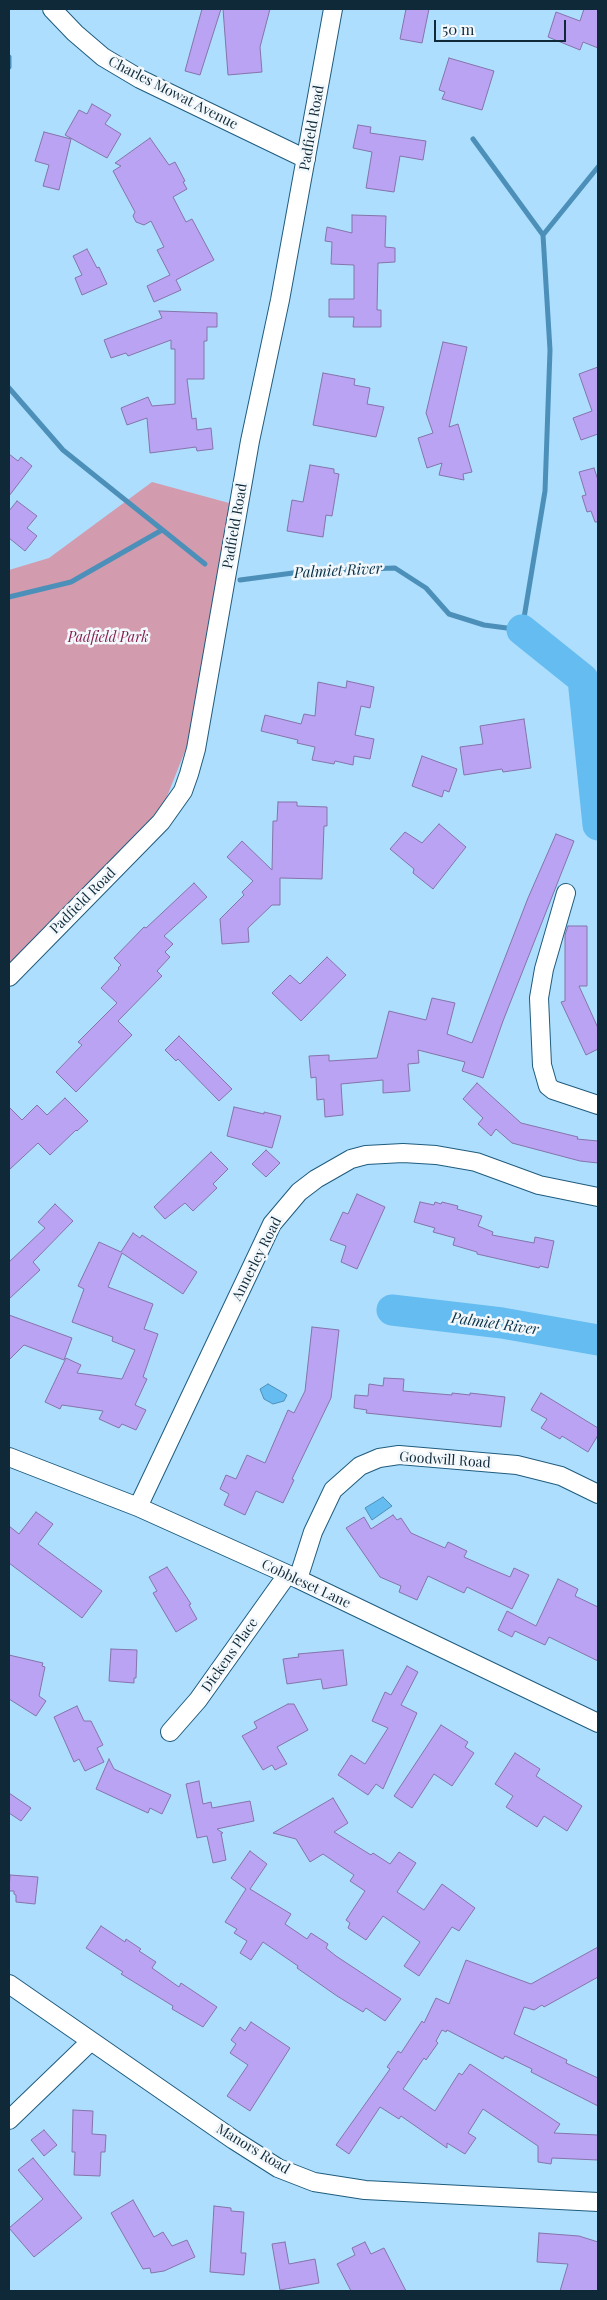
<!DOCTYPE html>
<style>
body{margin:0}
#map{position:relative;width:607px;height:2300px;overflow:hidden;background:#aedefd;font-family:"Playfair Display",serif}
canvas{display:block}
.frame{position:absolute;inset:0;border:10px solid #102938;pointer-events:none}
.scale{position:absolute;left:434px;top:20px;width:132px;height:22px;box-sizing:border-box;border:2px solid #102938;border-top:0;padding-left:6px;font-size:15px;line-height:18px;white-space:nowrap;color:#102938;-webkit-text-stroke:4px #f2f8fc;paint-order:stroke}
</style>
<div id="map">
<canvas width="607" height="2300"></canvas>
<div class="frame"></div>
<div class="scale">50 m</div>
</div>
<script>
const c = document.querySelector('canvas').getContext('2d');
c.lineJoin = 'round';
function fillPath(path, color) {
  c.fillStyle = color;
  c.fill(path, 'evenodd');
}
function poly(rows) {
  const path = new Path2D();
  for (const r of rows) {
    path.moveTo(r[0], r[1]);
    for (let i = 2; i < r.length; i += 2) path.lineTo(r[i], r[i + 1]);
  }
  return path;
}
function strokePath(path, color, width, dash) {
  c.strokeStyle = color;
  c.lineWidth = width;
  c.lineCap = dash ? 'butt' : 'round';
  c.setLineDash(dash || []);
  c.stroke(path);
}
function label(font, color, halo, rows, align = 'center') {
  c.font = font + ' "Playfair Display",serif';
  c.lineWidth = 5;
  c.setLineDash([]);
  c.textBaseline = 'middle';
  c.strokeStyle = halo;
  c.fillStyle = color;
  for (const [text, x, y, turn = 0] of rows) {
    c.save();
    c.translate(x, y);
    c.rotate((+turn || 0) * Math.PI / 180);
    c.textAlign = isNaN(turn) ? turn : align;
    if (halo) c.strokeText(text, 0, 0);
    c.fillText(text, 0, 0);
    c.restore();
  }
}
const green = poly([
 [152,482,229,503,230,530,187,746,166,799,138,838,9,967,9,570,49,558]
]);
const water = poly([
 [268,1384,287,1395,284,1401,273,1404,264,1399,260,1389,268,1384],
 [383,1497,392,1506,372,1520,365,1508,383,1497]
]);
const stream = poly([
 [9,57,9,67],
 [473,139,543,235],
 [9,388,63,450,205,564],
 [240,580,308,571,395,568,426,588,449,614,484,625,522,630,545,491,550,350,543,235,598,167],
 [9,597,71,582,162,530]
]);
const river = poly([
 [522,630,583,679,598,825],
 [392,1310,502,1323,598,1340]
]);
const building = poly([
 [202,9,221,9,200,75,185,71,202,9],
 [223,9,270,9,260,47,262,72,228,75,223,9],
 [406,9,429,9,422,43,400,39,406,9],
 [584,9,598,9,598,48,583,42,580,50,548,37,556,12,580,21,584,9],
 [449,58,494,71,482,110,442,99,445,92,439,90,449,58],
 [92,104,111,115,105,124,121,134,107,158,65,135,79,110,87,114,92,104],
 [358,125,371,127,370,133,426,141,423,160,400,156,394,192,366,188,372,152,353,148,358,125],
 [44,132,71,139,59,190,43,186,49,165,35,161,44,132],
 [150,138,169,165,175,162,185,181,183,182,187,189,173,197,186,222,192,219,214,260,176,280,181,290,154,302,147,286,170,275,157,250,164,247,151,221,144,225,136,222,133,216,135,212,113,171,121,166,115,163,150,138],
 [352,215,386,216,385,247,395,248,395,262,378,263,377,310,381,310,381,327,353,327,354,317,329,317,329,299,354,299,354,265,331,264,332,242,325,241,327,227,352,233,352,215],
 [87,249,97,268,99,267,107,284,82,295,75,278,82,275,73,256,87,249],
 [159,311,217,313,217,327,207,327,207,341,204,341,204,379,187,379,192,419,196,418,197,430,211,428,213,449,197,451,196,447,150,453,147,418,127,425,121,408,148,397,152,406,175,404,175,349,171,349,171,340,128,356,126,353,111,358,104,340,162,318,159,311],
 [443,342,467,347,449,427,458,424,472,472,463,474,464,480,439,475,442,463,427,468,418,438,433,433,426,413,443,342],
 [598,367,598,434,581,440,573,418,592,411,579,374,598,367],
 [323,373,355,379,354,385,370,388,367,404,384,407,376,437,313,425,323,373],
 [9,454,18,461,21,457,32,466,9,496,9,454],
 [310,465,334,469,334,473,339,474,332,516,326,515,323,537,287,531,292,500,303,502,310,465],
 [594,468,598,480,598,522,595,522,591,511,587,512,582,496,586,495,579,472,594,468],
 [17,501,37,516,27,528,37,536,25,551,9,538,9,511,17,501],
 [347,681,374,687,370,708,361,706,355,735,374,739,370,759,354,756,353,765,335,761,334,764,312,760,315,747,297,743,298,740,261,731,265,715,301,724,304,714,315,716,318,682,346,688,347,681],
 [524,719,531,768,503,772,502,769,464,775,460,747,483,744,480,726,524,719],
 [422,756,457,769,449,792,444,790,442,797,412,786,422,756],
 [278,802,297,802,297,806,327,807,327,826,324,826,322,879,280,878,280,905,272,905,248,928,249,942,222,944,220,919,244,895,242,892,253,881,227,857,242,841,272,870,273,821,277,821,278,802],
 [439,824,466,847,433,889,413,873,414,869,390,849,405,832,422,843,439,824],
 [556,834,574,841,503,1021,483,1078,462,1071,465,1062,418,1050,419,1063,408,1064,410,1091,383,1093,383,1080,341,1084,343,1115,325,1117,324,1099,317,1100,316,1077,311,1078,309,1056,329,1055,329,1061,377,1058,389,1011,426,1020,432,998,455,1003,447,1034,472,1043,528,898,556,834],
 [194,883,207,897,164,936,173,944,165,952,170,957,157,971,162,976,118,1021,132,1035,76,1092,56,1072,82,1045,78,1042,117,1003,101,988,119,969,118,968,121,965,114,958,144,927,146,928,194,883],
 [568,926,587,926,587,986,579,986,598,1028,598,1049,586,1055,561,1002,565,1001,565,935,568,926],
 [327,957,346,975,301,1021,272,993,290,975,300,984,327,957],
 [179,1036,232,1089,219,1101,178,1059,176,1061,165,1050,179,1036],
 [477,1083,521,1123,578,1137,577,1139,598,1141,598,1163,580,1161,512,1143,496,1129,491,1136,478,1124,483,1118,463,1099,477,1083],
 [65,1098,88,1121,77,1131,76,1130,50,1155,38,1143,9,1170,9,1107,22,1120,37,1105,47,1115,65,1098],
 [234,1107,264,1114,264,1112,281,1116,272,1148,227,1136,234,1107],
 [266,1150,280,1163,266,1177,252,1164,266,1150],
 [211,1152,228,1169,213,1184,217,1188,193,1211,185,1203,165,1219,154,1207,211,1152],
 [357,1194,385,1207,357,1269,341,1262,346,1246,330,1240,343,1212,348,1214,357,1194],
 [420,1202,434,1205,435,1202,441,1204,442,1202,458,1206,457,1209,482,1216,478,1226,493,1232,492,1235,534,1243,535,1237,554,1241,548,1268,540,1266,539,1268,477,1254,477,1252,453,1245,455,1238,433,1232,435,1228,414,1222,420,1202],
 [55,1204,73,1221,33,1262,40,1270,9,1299,9,1262,45,1228,38,1222,55,1204],
 [133,1233,140,1238,142,1235,197,1272,183,1294,122,1253,108,1287,153,1304,144,1329,158,1334,143,1377,147,1379,135,1405,146,1410,136,1430,122,1424,119,1428,99,1419,103,1411,62,1405,60,1409,45,1402,66,1358,81,1365,77,1373,122,1379,135,1350,112,1341,113,1337,72,1322,84,1289,78,1286,99,1242,121,1252,133,1233],
 [9,1315,72,1338,64,1360,24,1345,9,1360,9,1315],
 [312,1327,339,1330,331,1398,292,1479,294,1480,283,1503,256,1491,245,1515,224,1505,229,1494,220,1489,226,1475,236,1479,247,1455,265,1463,288,1410,294,1413,305,1391,312,1327],
 [384,1378,404,1379,403,1391,452,1395,452,1393,470,1395,470,1393,505,1397,501,1427,366,1413,367,1410,354,1408,355,1395,368,1396,369,1384,383,1386,384,1378],
 [541,1393,598,1428,598,1435,588,1452,562,1436,560,1439,541,1428,547,1419,531,1410,541,1393],
 [36,1512,53,1524,38,1544,102,1591,82,1618,9,1563,9,1526,19,1534,36,1512],
 [393,1515,397,1520,401,1518,411,1533,445,1548,448,1542,467,1551,464,1557,491,1569,510,1577,514,1568,529,1575,512,1609,467,1587,464,1593,428,1576,417,1600,399,1592,401,1586,380,1577,346,1528,364,1517,371,1529,393,1515],
 [167,1567,191,1604,189,1605,197,1619,176,1632,153,1593,157,1591,149,1577,167,1567],
 [558,1579,578,1589,575,1596,598,1607,598,1661,549,1637,545,1645,515,1631,512,1637,498,1630,507,1611,536,1626,558,1579],
 [111,1649,137,1650,136,1678,134,1678,134,1683,109,1681,111,1649],
 [343,1650,347,1685,323,1689,321,1679,287,1684,283,1659,299,1657,298,1654,343,1650],
 [9,1655,43,1663,42,1666,45,1667,39,1696,46,1701,36,1716,9,1699,9,1655],
 [407,1666,418,1672,401,1705,417,1713,383,1789,376,1784,368,1795,338,1775,351,1755,365,1764,388,1728,372,1721,385,1692,391,1695,407,1666],
 [288,1704,294,1704,308,1730,277,1747,287,1764,275,1770,272,1765,263,1770,242,1736,257,1728,254,1722,288,1704],
 [77,1706,84,1721,91,1721,103,1745,97,1748,104,1762,85,1771,79,1759,74,1762,54,1717,77,1706],
 [441,1725,468,1742,465,1747,474,1753,452,1786,434,1774,412,1808,394,1796,441,1725],
 [515,1753,540,1769,536,1776,582,1806,567,1831,544,1816,537,1827,506,1807,513,1796,495,1784,515,1753],
 [109,1759,114,1769,171,1795,162,1814,150,1808,148,1813,96,1789,109,1759],
 [199,1781,203,1804,211,1802,212,1808,250,1801,254,1821,217,1829,223,1833,221,1833,226,1860,213,1863,207,1836,197,1838,186,1784,199,1781],
 [9,1793,31,1808,21,1821,9,1813,9,1793],
 [333,1798,348,1823,334,1832,371,1855,373,1853,390,1864,399,1852,416,1863,397,1892,424,1910,442,1884,475,1908,459,1931,452,1927,419,1976,404,1966,420,1942,383,1916,366,1940,348,1928,350,1923,346,1920,365,1891,350,1881,354,1875,323,1854,310,1862,296,1839,273,1833,333,1798],
 [250,1851,267,1864,250,1889,291,1914,285,1924,307,1939,311,1933,328,1944,326,1948,336,1956,401,1999,385,2021,366,2008,363,2012,337,1996,297,1968,298,1966,263,1942,251,1960,240,1953,247,1941,234,1933,237,1929,225,1922,246,1889,231,1878,250,1851],
 [10,1875,38,1877,35,1904,16,1902,16,1895,14,1894,14,1891,9,1891,10,1875],
 [101,1926,125,1942,126,1939,141,1949,139,1951,156,1962,152,1968,179,1987,181,1983,217,2007,203,2027,172,2009,173,2006,121,1974,123,1972,86,1948,101,1926],
 [598,1947,598,1977,544,2007,542,2005,534,2010,524,2007,514,2034,567,2060,566,2063,598,2078,598,2106,531,2072,532,2069,505,2056,503,2059,447,2030,446,2032,442,2030,436,2041,438,2043,426,2060,424,2058,403,2089,435,2111,459,2073,462,2075,470,2064,560,2124,554,2133,598,2135,598,2160,552,2158,551,2164,538,2162,538,2146,483,2109,468,2133,476,2138,465,2154,447,2143,447,2148,401,2116,399,2119,380,2107,349,2154,336,2145,390,2069,387,2067,398,2051,401,2053,422,2021,424,2023,436,1998,449,2004,466,1960,531,1984,598,1947],
 [251,2022,290,2048,250,2111,227,2096,248,2065,230,2053,236,2044,231,2040,240,2027,245,2031,251,2022],
 [73,2110,93,2111,92,2134,106,2135,105,2152,101,2152,100,2176,74,2175,75,2152,72,2152,73,2110],
 [44,2130,57,2145,44,2156,31,2140,44,2130],
 [33,2158,82,2218,34,2257,9,2228,43,2199,18,2170,33,2158],
 [133,2200,154,2237,163,2232,172,2246,187,2240,195,2257,164,2271,151,2273,150,2268,143,2269,111,2213,133,2200],
 [214,2206,231,2208,231,2211,244,2212,241,2253,246,2253,244,2275,210,2272,214,2206],
 [539,2233,579,2236,598,2242,598,2291,560,2291,568,2264,537,2262,539,2233],
 [285,2242,289,2264,315,2259,319,2283,280,2290,272,2244,285,2242],
 [365,2242,371,2254,384,2248,406,2291,351,2291,337,2264,355,2255,352,2248,365,2242]
]);
const minor = poly([
 [52,9,75,33,103,57,140,79,306,159],
 [566,893,544,969,539,998,542,1065,548,1086,553,1090,598,1105],
 [9,977,161,822,183,791,189,774,196,749,250,441,280,300,333,9],
 [9,1457,138,1507,298,1579,598,1723],
 [138,1507,272,1224,299,1192,316,1179,351,1159,366,1155,403,1153,436,1155,476,1162,539,1185,598,1197],
 [298,1579,313,1532,333,1490,360,1466,379,1458,399,1455,517,1465,561,1476,598,1494],
 [170,1732,198,1700,287,1575],
 [9,1984,234,2140,278,2168,314,2182,365,2190,598,2202],
 [9,2120,91,2041]
]);
const streetNames = [
 ["Charles Mowat Avenue",173,93,27],
 ["Padfield Road",312,128,-80],
 ["Padfield Road",235,526,-80],
 ["Padfield Road",83,901,-45],
 ["Annerley Road",257,1259,-63],
 ["Goodwill Road",445,1460,4],
 ["Cobbleset Lane",306,1584,25],
 ["Dickens Place",230,1655,-55],
 ["Manors Road",253,2149,31]
];
const parkNames = [
 ["Padfield Park",108,638]
];
const waterNames = [
 ["Palmiet River",338,571,-3],
 ["Palmiet River",495,1324,8]
];
fillPath(green, '#d39bae');
fillPath(water, '#65bcf1');
strokePath(water, '#4c90ba', 1);
strokePath(stream, '#4c90ba', 5);
strokePath(river, '#65bcf1', 31);
fillPath(building, '#baa3f2');
strokePath(building, '#8474ab', 1);
strokePath(minor, '#1f5c7e', 20);
strokePath(minor, '#fff', 18);
label('14px', '#102938', '#f2f8fc', streetNames);
label('italic 14px', '#861f4f', '#f2f8fc', parkNames);
label('italic 15px', '#083045', '#f2f8fc', waterNames);
</script>
